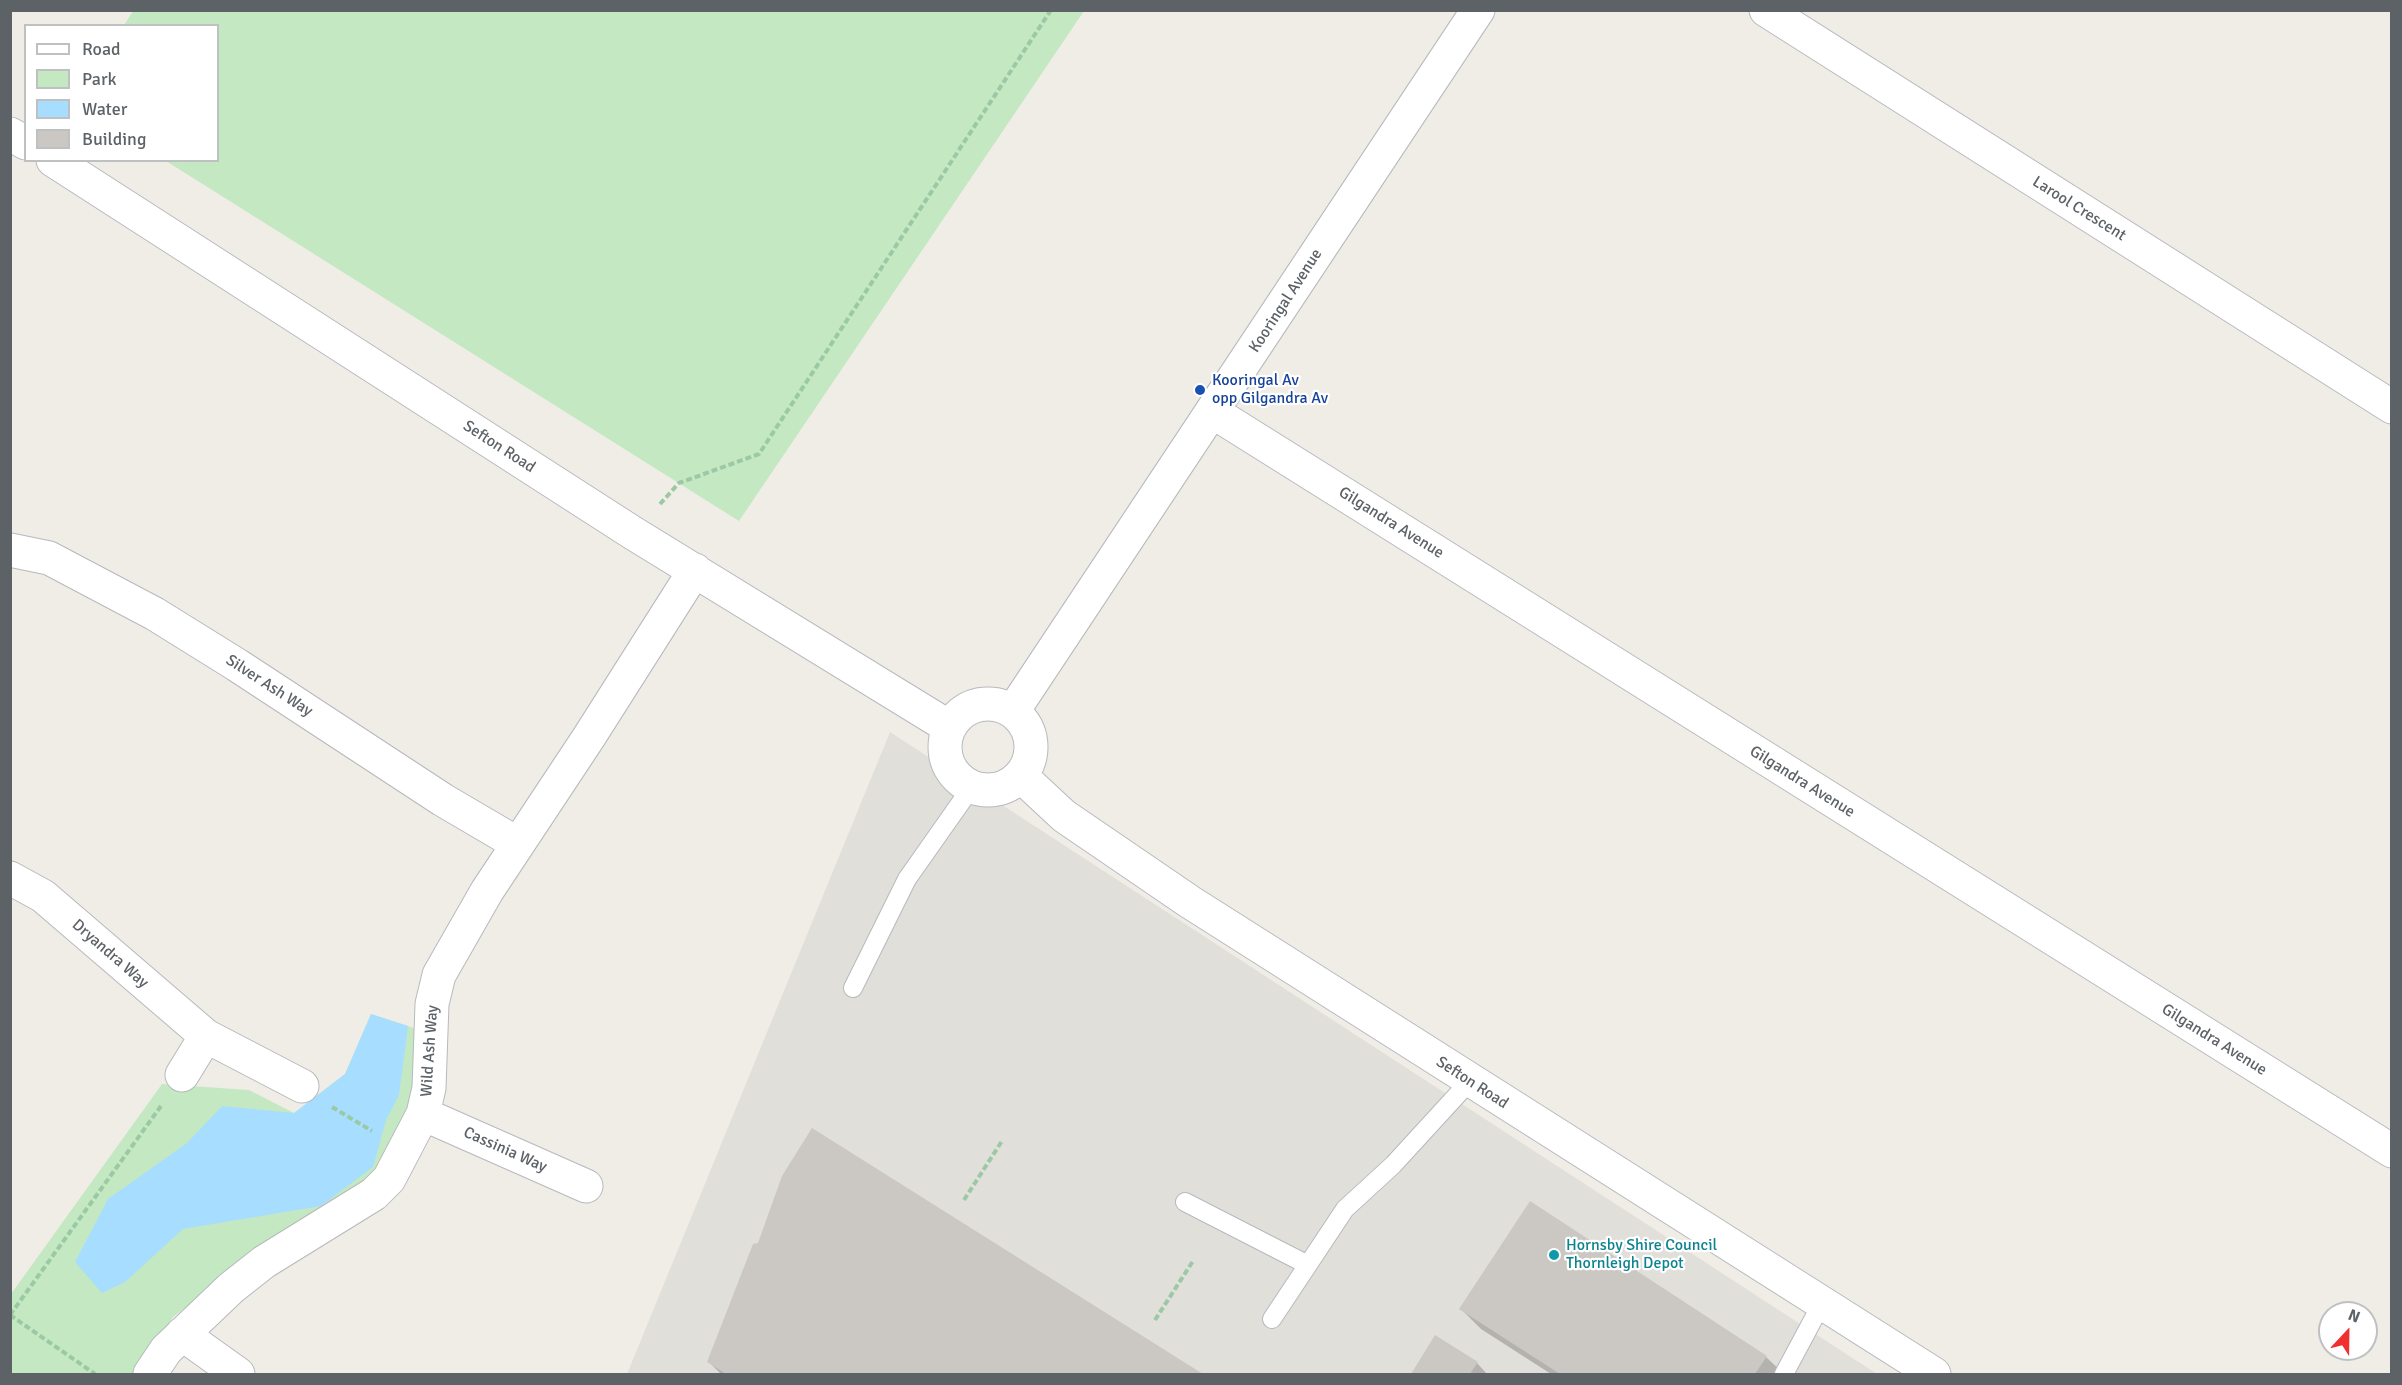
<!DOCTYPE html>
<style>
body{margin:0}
#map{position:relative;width:2402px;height:1385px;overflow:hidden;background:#f0ede6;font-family:Signika,sans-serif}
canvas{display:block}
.frame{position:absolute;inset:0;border:12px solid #5d6267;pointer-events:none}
.legend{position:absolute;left:24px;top:24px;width:195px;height:138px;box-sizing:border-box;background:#fff;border:2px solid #bec0c2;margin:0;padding:8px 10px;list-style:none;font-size:18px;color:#5d6267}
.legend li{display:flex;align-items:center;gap:12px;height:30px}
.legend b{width:30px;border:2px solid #bec0c2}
.north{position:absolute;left:2318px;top:1301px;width:60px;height:60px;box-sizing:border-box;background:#fff;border:2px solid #bec0c2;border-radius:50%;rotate:22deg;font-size:16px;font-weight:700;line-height:24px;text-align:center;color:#5d6267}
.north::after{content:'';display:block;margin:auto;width:21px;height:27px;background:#ee312e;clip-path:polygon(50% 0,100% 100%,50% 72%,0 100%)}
</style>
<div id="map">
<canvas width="2402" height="1385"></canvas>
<div class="frame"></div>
<ul class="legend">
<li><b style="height:8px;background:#fff"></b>Road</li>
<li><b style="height:16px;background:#c4e8c2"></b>Park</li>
<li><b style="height:16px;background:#a7deff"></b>Water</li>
<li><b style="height:16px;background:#cbc8c3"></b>Building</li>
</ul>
<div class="north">N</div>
</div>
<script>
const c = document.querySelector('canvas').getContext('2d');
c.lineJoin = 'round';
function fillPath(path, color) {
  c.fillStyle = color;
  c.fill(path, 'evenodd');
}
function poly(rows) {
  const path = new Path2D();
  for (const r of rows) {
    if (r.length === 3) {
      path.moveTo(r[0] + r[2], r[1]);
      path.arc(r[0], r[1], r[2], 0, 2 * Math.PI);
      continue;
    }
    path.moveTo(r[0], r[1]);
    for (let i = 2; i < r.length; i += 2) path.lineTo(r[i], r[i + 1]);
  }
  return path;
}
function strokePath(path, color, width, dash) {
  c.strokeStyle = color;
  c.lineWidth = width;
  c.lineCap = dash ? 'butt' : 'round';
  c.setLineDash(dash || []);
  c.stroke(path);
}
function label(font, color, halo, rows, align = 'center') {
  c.font = font + ' Signika,sans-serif';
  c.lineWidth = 4.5;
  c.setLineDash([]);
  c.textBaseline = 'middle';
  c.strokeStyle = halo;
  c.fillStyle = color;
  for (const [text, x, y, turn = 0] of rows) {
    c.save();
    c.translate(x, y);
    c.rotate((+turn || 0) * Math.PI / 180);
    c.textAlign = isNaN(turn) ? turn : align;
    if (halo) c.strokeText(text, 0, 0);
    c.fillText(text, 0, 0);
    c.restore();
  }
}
const industrial = poly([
 [890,732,1877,1374,627,1374]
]);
const green = poly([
 [134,10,1084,10,1084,11,739,521,166,161,218,160,218,26,124,25],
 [371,1014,423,1031,409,1115,372,1176,245,1263,173,1317,137,1374,11,1374,11,1294,162,1084,249,1090,294,1113,345,1074]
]);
const water = poly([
 [371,1014,408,1026,399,1095,386,1120,373,1167,321,1206,183,1229,125,1282,102,1293,75,1262,108,1199,187,1143,222,1106,294,1113,345,1074]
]);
const shadow = poly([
 [813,1130,1201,1374,721,1374,709,1362,759,1245],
 [1461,1309,1766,1357,1784,1374,1551,1374,1481,1329],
 [1436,1337,1477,1363,1487,1374,1413,1374]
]);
const building = poly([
 [812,1128,1203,1374,726,1374,707,1362,753,1244,758,1243,782,1176],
 [1530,1201,1767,1356,1755,1374,1560,1374,1459,1309],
 [1435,1335,1478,1362,1470,1374,1411,1374]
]);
const path = poly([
 [660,504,679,483,759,454,1051,10],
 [332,1107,372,1131],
 [964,1200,1002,1141],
 [10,1315,161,1106],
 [10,1315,95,1374],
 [1155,1320,1193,1261]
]);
const lane = poly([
 [853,988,907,879,971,788],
 [1185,1202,1308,1265],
 [1272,1319,1345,1209,1393,1165,1470,1081],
 [1784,1374,1822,1303]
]);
const street = poly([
 [1766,10,2392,407],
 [10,134,26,143],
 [53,160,633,533,949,727],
 [1213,412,2392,1151],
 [10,550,49,558,155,614,237,665,443,800,518,844],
 [988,747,43],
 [1013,711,1478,10],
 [1021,776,1064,816,1190,902,1934,1374],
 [10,878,43,896,206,1036,302,1086],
 [182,1075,206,1036],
 [423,1114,586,1186],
 [182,1334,238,1374],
 [150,1374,166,1350,231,1288,264,1262,374,1194,389,1179,423,1114,429,1088,432,1004,439,975,487,891,589,737,695,570]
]);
const markers = [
 [1200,390,6,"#1a4fb4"],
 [1554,1255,6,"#0f9aa8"]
];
const streetNames = [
 ["Larool Crescent",2079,209,32],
 ["Kooringal Avenue",1286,301,-57],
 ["Sefton Road",499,447,33],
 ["Gilgandra Avenue",1391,523,32],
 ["Silver Ash Way",269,686,33],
 ["Gilgandra Avenue",1802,782,32],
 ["Dryandra Way",110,954,41],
 ["Gilgandra Avenue",2214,1040,32],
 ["Wild Ash Way",430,1051,-86],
 ["Sefton Road",1472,1083,33],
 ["Cassinia Way",505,1150,24]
];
const transitNames = [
 ["Kooringal Av",1212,381],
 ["opp Gilgandra Av",1212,399]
];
const cultureNames = [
 ["Hornsby Shire Council",1566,1246],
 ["Thornleigh Depot",1566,1264]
];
fillPath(industrial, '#e1dfda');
fillPath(green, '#c4e8c2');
fillPath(water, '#a7deff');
fillPath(shadow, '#0003');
fillPath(building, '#cbc8c3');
strokePath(lane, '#b6b9bd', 20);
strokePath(street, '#b6b9bd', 35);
strokePath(path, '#9bc9a5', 4, [6, 3]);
strokePath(lane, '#fff', 18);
strokePath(street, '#fff', 33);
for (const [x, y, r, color] of markers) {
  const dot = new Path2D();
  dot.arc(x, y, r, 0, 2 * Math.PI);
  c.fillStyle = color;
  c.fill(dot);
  strokePath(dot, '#fff', 2);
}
label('16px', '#5d6267', '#fff', streetNames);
label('16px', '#164399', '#fff', transitNames, 'left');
label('16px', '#0d838f', '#fff', cultureNames, 'left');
</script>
